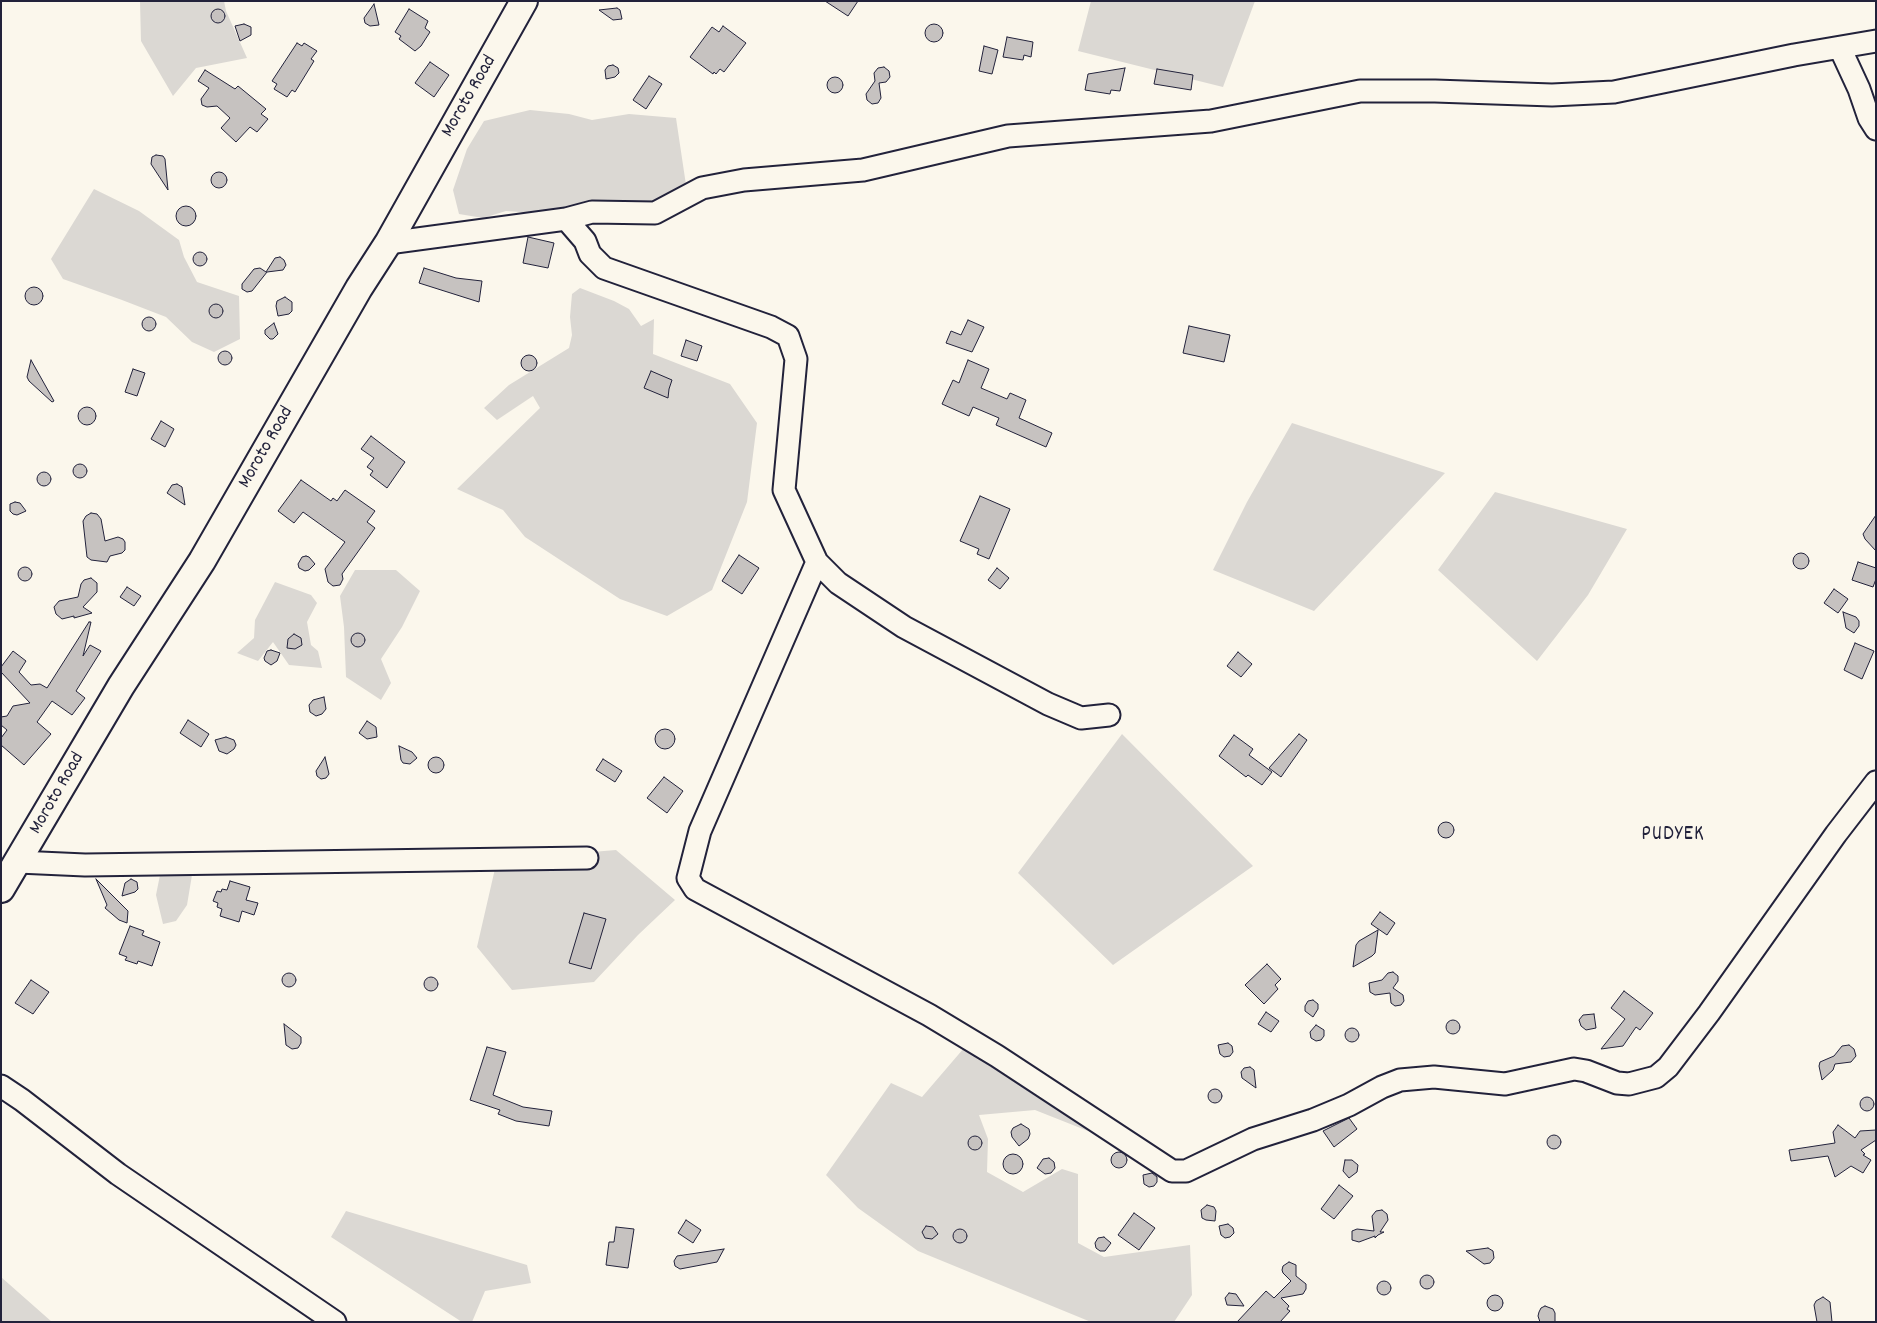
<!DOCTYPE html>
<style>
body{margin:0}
#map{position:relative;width:1877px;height:1323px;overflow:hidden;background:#fbf7ec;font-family:Dekko,sans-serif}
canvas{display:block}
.frame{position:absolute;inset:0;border:2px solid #22223b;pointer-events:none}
</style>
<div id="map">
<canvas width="1877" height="1323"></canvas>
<div class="frame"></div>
</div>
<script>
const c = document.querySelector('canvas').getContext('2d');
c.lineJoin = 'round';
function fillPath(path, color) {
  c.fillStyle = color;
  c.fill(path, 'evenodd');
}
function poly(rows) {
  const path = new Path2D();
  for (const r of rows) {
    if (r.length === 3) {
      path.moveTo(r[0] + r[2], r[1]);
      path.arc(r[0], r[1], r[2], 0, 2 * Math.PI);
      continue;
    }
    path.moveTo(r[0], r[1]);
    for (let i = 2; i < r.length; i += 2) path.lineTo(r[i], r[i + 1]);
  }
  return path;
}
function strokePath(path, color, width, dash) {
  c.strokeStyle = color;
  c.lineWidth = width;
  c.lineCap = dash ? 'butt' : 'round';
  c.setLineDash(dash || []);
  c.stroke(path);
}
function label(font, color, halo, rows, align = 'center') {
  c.font = font + ' Dekko,sans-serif';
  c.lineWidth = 4;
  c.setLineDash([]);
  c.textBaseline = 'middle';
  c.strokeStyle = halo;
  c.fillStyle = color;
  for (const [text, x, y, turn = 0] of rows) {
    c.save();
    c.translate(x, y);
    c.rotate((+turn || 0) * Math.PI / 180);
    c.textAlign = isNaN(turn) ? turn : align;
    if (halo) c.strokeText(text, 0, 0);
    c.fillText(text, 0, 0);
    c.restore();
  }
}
const green = poly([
 [140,1,224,1,226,11,247,58,196,68,173,96,141,41],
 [1091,1,1228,2,1255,1,1223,87,1078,51],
 [530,110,569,114,592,120,629,114,676,118,686,185,653,202,615,205,588,200,562,209,536,213,506,211,483,218,459,214,453,190,467,149,484,121],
 [94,189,139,211,179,240,184,257,197,282,239,296,240,339,214,352,192,342,166,317,122,300,63,279,51,259],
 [580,288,614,301,629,309,641,326,654,319,653,354,730,384,757,423,747,502,712,590,667,616,620,599,525,537,503,510,457,489,540,408,533,396,497,420,484,408,509,385,569,348,572,335,570,317,572,294],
 [1292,423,1445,473,1314,611,1213,570,1247,502],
 [1495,492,1627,529,1588,595,1537,661,1438,570],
 [355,570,396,570,420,591,402,627,381,659,391,683,381,700,346,677,344,627,340,596],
 [275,582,311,595,317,603,307,622,311,645,318,651,322,668,289,665,273,642,258,661,237,653,254,638,255,620],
 [1122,734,1253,866,1113,965,1018,873],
 [616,850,675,900,638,935,594,982,512,990,477,947,497,860],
 [256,863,254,875,192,875,187,905,176,921,163,924,156,895,160,875,167,867],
 [976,1034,1088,1131,1035,1110,979,1115,988,1139,987,1172,1023,1192,1062,1169,1078,1174,1078,1243,1104,1257,1190,1245,1192,1295,1174,1322,1091,1322,918,1251,858,1208,826,1175,891,1083,922,1097],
 [346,1211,527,1265,531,1283,485,1291,472,1322,462,1322,331,1237],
 [1,1277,52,1322,1,1322]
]);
const building = poly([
 [825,1,858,1,848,16,825,1],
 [374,4,379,25,370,26,365,23,364,18,374,4],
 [617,8,620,10,622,19,613,20,599,10,617,8],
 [409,9,428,21,425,28,430,32,421,46,415,51,399,39,401,36,395,32,409,9],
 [218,16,7],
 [934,33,9],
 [244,24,251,27,251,35,240,41,235,26,244,24],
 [723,26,746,43,724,72,720,69,716,74,714,72,713,74,690,57,712,27,719,32,723,26],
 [1007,37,1033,42,1031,57,1024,55,1023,60,1003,57,1007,37],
 [297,43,302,46,304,43,317,51,311,59,314,61,295,92,292,90,287,97,274,89,277,84,272,81,297,43],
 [984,46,998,50,992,74,979,71,984,46],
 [430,62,449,75,434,97,415,83,430,62],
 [613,65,618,68,619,73,615,77,606,79,605,70,608,66,613,65],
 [884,67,889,71,890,77,886,82,879,83,881,98,878,103,872,104,867,100,866,94,875,81,874,73,878,68,884,67],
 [1125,68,1120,91,1111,90,1110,94,1085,90,1088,74,1125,68],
 [1157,69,1193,75,1191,90,1154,84,1157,69],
 [205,70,235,89,238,86,266,109,261,114,268,119,257,132,250,127,236,142,221,128,230,118,217,106,207,107,202,105,201,99,209,88,198,81,205,70],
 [649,76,662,84,646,109,633,100,649,76],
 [835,85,8],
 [156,155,163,156,165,159,168,190,151,164,152,157,156,155],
 [219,180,8],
 [186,216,10],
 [528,237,554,243,548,268,523,263,528,237],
 [200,259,7],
 [280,257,284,260,286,265,283,270,267,272,252,291,247,292,242,289,242,284,254,269,260,268,266,272,275,258,280,257],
 [424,268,456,278,482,281,479,302,419,283,424,268],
 [34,296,9],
 [285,297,292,302,292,311,289,314,278,316,276,306,277,301,285,297],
 [216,311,7],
 [149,324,7],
 [968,320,984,327,972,352,946,343,951,331,961,335,968,320],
 [274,323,278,334,273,339,270,339,265,334,265,330,274,323],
 [1189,326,1230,335,1224,362,1183,353,1189,326],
 [686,340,702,346,697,361,681,356,686,340],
 [225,358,7],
 [529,363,8],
 [31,360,54,401,52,402,29,381,27,377,31,360],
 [968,360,989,369,981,388,1007,399,1010,393,1026,400,1019,418,1052,433,1046,447,996,425,999,418,973,407,969,416,942,404,953,380,959,383,968,360],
 [133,369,145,373,137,396,125,392,133,369],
 [651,371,672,380,669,389,668,398,644,388,651,371],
 [87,416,9],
 [161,421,174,429,165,447,151,439,161,421],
 [371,436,405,462,387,488,370,475,373,471,367,467,374,458,361,449,371,436],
 [80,471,7],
 [44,479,7],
 [301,480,331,501,333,498,337,501,345,490,375,511,367,522,375,528,342,574,343,579,340,585,333,586,328,582,325,569,345,542,303,512,294,523,278,511,301,480],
 [177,484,182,487,185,505,167,493,172,485,177,484],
 [980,496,1010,509,989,559,977,554,979,549,960,541,980,496],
 [15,502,20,503,26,511,17,515,13,514,10,511,10,504,15,502],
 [91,513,97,514,101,519,105,541,118,537,123,539,125,542,125,550,122,553,110,556,107,562,91,560,87,557,83,521,86,516,91,513],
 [1876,515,1876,551,1865,539,1863,534,1876,515],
 [1801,561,8],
 [739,555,759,568,742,594,722,581,739,555],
 [306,556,309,557,315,564,309,570,305,571,299,568,298,564,302,557,306,556],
 [1858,562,1876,568,1876,579,1873,587,1852,580,1858,562],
 [25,574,7],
 [997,568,1009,578,1000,589,988,580,997,568],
 [91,578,97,583,97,592,83,607,92,613,74,618,74,616,62,619,56,614,54,607,59,601,78,597,81,584,84,580,91,578],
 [127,587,141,596,134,606,120,597,127,587],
 [1834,589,1848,599,1838,613,1824,603,1834,589],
 [1843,612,1856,617,1859,621,1859,626,1854,633,1846,628,1843,612],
 [89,622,91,622,83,656,90,645,101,651,76,691,85,698,72,715,52,701,37,722,51,734,24,765,1,745,1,738,7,730,1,725,1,717,7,716,13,706,30,703,1,672,1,667,13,651,26,661,19,672,31,685,40,684,47,688,89,622],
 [358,640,7],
 [294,634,301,638,302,645,295,649,287,648,288,639,294,634],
 [1855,643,1874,651,1862,679,1844,670,1855,643],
 [271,650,280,653,277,661,271,665,265,661,264,658,267,651,271,650],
 [1238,652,1252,664,1241,677,1227,666,1238,652],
 [324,697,326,709,322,714,316,716,310,712,309,705,313,700,324,697],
 [188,720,209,734,201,747,180,733,188,720],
 [367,721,376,727,377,737,367,739,359,733,367,721],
 [665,739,10],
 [1299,734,1307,740,1281,777,1269,768,1299,734],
 [1234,735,1253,749,1249,755,1272,772,1262,785,1248,775,1246,777,1219,756,1234,735],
 [226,737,234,740,236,745,234,749,227,754,219,751,215,740,226,737],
 [399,746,412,752,417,758,410,764,403,763,401,760,399,746],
 [436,765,8],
 [325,757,329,774,326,778,321,779,317,776,316,771,325,757],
 [603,759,622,771,615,782,596,770,603,759],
 [664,777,683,791,667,813,647,798,664,777],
 [1446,830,8],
 [96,879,128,911,127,923,119,920,105,908,107,905,96,879],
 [131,879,137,882,138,889,135,892,122,896,125,883,131,879],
 [230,881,250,887,246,900,258,903,254,915,242,911,239,922,220,916,222,909,217,907,218,903,213,901,217,891,221,892,222,889,227,890,230,881],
 [1380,912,1395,923,1387,935,1371,924,1380,912],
 [584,913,606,919,591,969,569,963,584,913],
 [130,926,144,931,142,935,160,942,152,966,138,961,137,964,125,960,127,957,119,954,130,926],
 [1378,930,1375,953,1372,956,1353,967,1356,945,1359,941,1378,930],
 [1267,964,1281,979,1275,985,1278,989,1264,1004,1245,985,1267,964],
 [1393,972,1398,976,1398,981,1393,988,1403,995,1404,1001,1401,1005,1395,1006,1391,1003,1390,993,1375,995,1370,992,1369,983,1382,980,1388,973,1393,972],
 [289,980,7],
 [431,984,7],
 [31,980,49,992,33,1014,15,1003,31,980],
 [1624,991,1653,1013,1640,1030,1636,1027,1623,1046,1601,1049,1625,1019,1611,1008,1624,991],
 [1313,1000,1318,1004,1318,1009,1313,1017,1305,1011,1305,1006,1308,1001,1313,1000],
 [1266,1012,1279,1021,1271,1032,1258,1024,1266,1012],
 [1594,1014,1596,1028,1586,1030,1581,1026,1579,1020,1583,1015,1594,1014],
 [1453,1027,7],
 [284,1024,301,1037,301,1043,298,1048,292,1049,286,1045,284,1024],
 [1316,1025,1324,1030,1324,1036,1321,1040,1316,1041,1311,1038,1310,1032,1316,1025],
 [1352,1035,7],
 [1228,1043,1232,1046,1233,1052,1230,1056,1224,1057,1220,1054,1218,1045,1228,1043],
 [1849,1045,1854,1049,1856,1056,1851,1062,1835,1064,1833,1070,1822,1080,1819,1066,1820,1062,1834,1056,1842,1046,1849,1045],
 [487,1047,506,1052,493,1095,523,1107,552,1111,549,1126,516,1121,498,1114,500,1110,470,1100,487,1047],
 [1250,1067,1254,1070,1256,1088,1242,1078,1241,1072,1244,1068,1250,1067],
 [1215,1096,7],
 [1867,1104,7],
 [1349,1118,1357,1129,1334,1147,1323,1131,1349,1118],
 [1021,1124,1029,1129,1030,1134,1028,1139,1019,1146,1012,1137,1011,1132,1013,1128,1021,1124],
 [1838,1125,1855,1138,1860,1131,1876,1130,1876,1140,1861,1150,1865,1154,1863,1155,1871,1160,1863,1173,1851,1166,1835,1177,1828,1156,1791,1161,1789,1150,1835,1143,1833,1132,1838,1125],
 [1554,1142,7],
 [975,1143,7],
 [1119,1160,8],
 [1013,1164,10],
 [1049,1158,1054,1162,1055,1168,1051,1173,1045,1174,1037,1168,1043,1159,1049,1158],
 [1345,1160,1352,1160,1358,1165,1357,1172,1349,1178,1343,1171,1345,1160],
 [1152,1173,1157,1177,1157,1182,1154,1186,1149,1187,1144,1184,1143,1175,1152,1173],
 [1339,1185,1353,1196,1334,1219,1321,1209,1339,1185],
 [1207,1205,1214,1207,1216,1211,1215,1221,1206,1220,1202,1218,1201,1210,1207,1205],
 [1382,1210,1387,1214,1388,1220,1380,1232,1384,1232,1378,1235,1375,1238,1375,1236,1359,1242,1352,1240,1352,1231,1357,1229,1374,1231,1372,1216,1376,1211,1382,1210],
 [1134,1213,1155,1228,1139,1250,1118,1235,1134,1213],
 [686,1220,701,1230,693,1243,678,1233,686,1220],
 [1228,1224,1233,1228,1234,1233,1230,1237,1225,1238,1221,1235,1219,1226,1228,1224],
 [926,1226,933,1227,938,1234,932,1239,925,1238,922,1232,926,1226],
 [616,1227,634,1229,628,1268,606,1265,609,1242,614,1242,616,1227],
 [960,1236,7],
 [1104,1237,1111,1243,1105,1251,1100,1251,1096,1248,1095,1243,1098,1238,1104,1237],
 [1488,1248,1493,1251,1494,1258,1490,1263,1484,1264,1466,1251,1488,1248],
 [724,1249,717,1262,680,1269,675,1266,674,1261,677,1256,724,1249],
 [1289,1262,1296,1265,1296,1276,1306,1284,1306,1289,1303,1294,1281,1298,1289,1306,1287,1309,1290,1311,1280,1322,1237,1322,1266,1291,1274,1298,1291,1281,1283,1273,1282,1270,1283,1266,1289,1262],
 [1427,1282,7],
 [1384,1288,7],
 [1229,1293,1236,1294,1244,1306,1227,1305,1225,1298,1229,1293],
 [1495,1303,8],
 [1823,1297,1830,1302,1832,1322,1817,1322,1814,1305,1816,1301,1823,1297],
 [1545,1306,1553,1309,1555,1313,1555,1322,1540,1322,1538,1316,1539,1312,1541,1308,1545,1306]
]);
const minor = poly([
 [1840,48,1859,89,1869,118,1876,129],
 [566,219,585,241,590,254,604,268,771,327,788,336,796,359,784,490,817,562,838,583,904,627,1048,704,1081,718,1109,715],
 [388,243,566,219,592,212,655,213,702,188,744,180,863,170,1008,136,1211,121,1360,91,1435,91,1552,95,1614,92,1794,55,1876,41],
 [817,562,700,831,688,878,695,889,929,1015,997,1056,1172,1171,1186,1171,1253,1139,1313,1120,1349,1105,1382,1087,1400,1080,1434,1077,1505,1084,1574,1069,1586,1071,1617,1083,1629,1084,1656,1077,1668,1067,1709,1013,1836,834,1876,782],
 [18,862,85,865,587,858],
 [1,1086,22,1100,118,1174,335,1322]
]);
const major = poly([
 [1,889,121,686,202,561,359,288,388,243,524,1]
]);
const streetNames = [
 ["Moroto Road",470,97,-60],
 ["Moroto Road",267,448,-60],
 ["Moroto Road",58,794,-60]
];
const quarterNames = [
 ["PUDYEK",1673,836]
];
fillPath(green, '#dbd8d3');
fillPath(building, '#c6c2c0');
strokePath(building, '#22223b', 1);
strokePath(minor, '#22223b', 25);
strokePath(major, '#22223b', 30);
strokePath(minor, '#fbf7ec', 21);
strokePath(major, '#fbf7ec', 26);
label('19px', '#22223b', '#fbf7ec', streetNames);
c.letterSpacing = '1px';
label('21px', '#22223b', '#fbf7ec', quarterNames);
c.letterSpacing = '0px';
</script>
